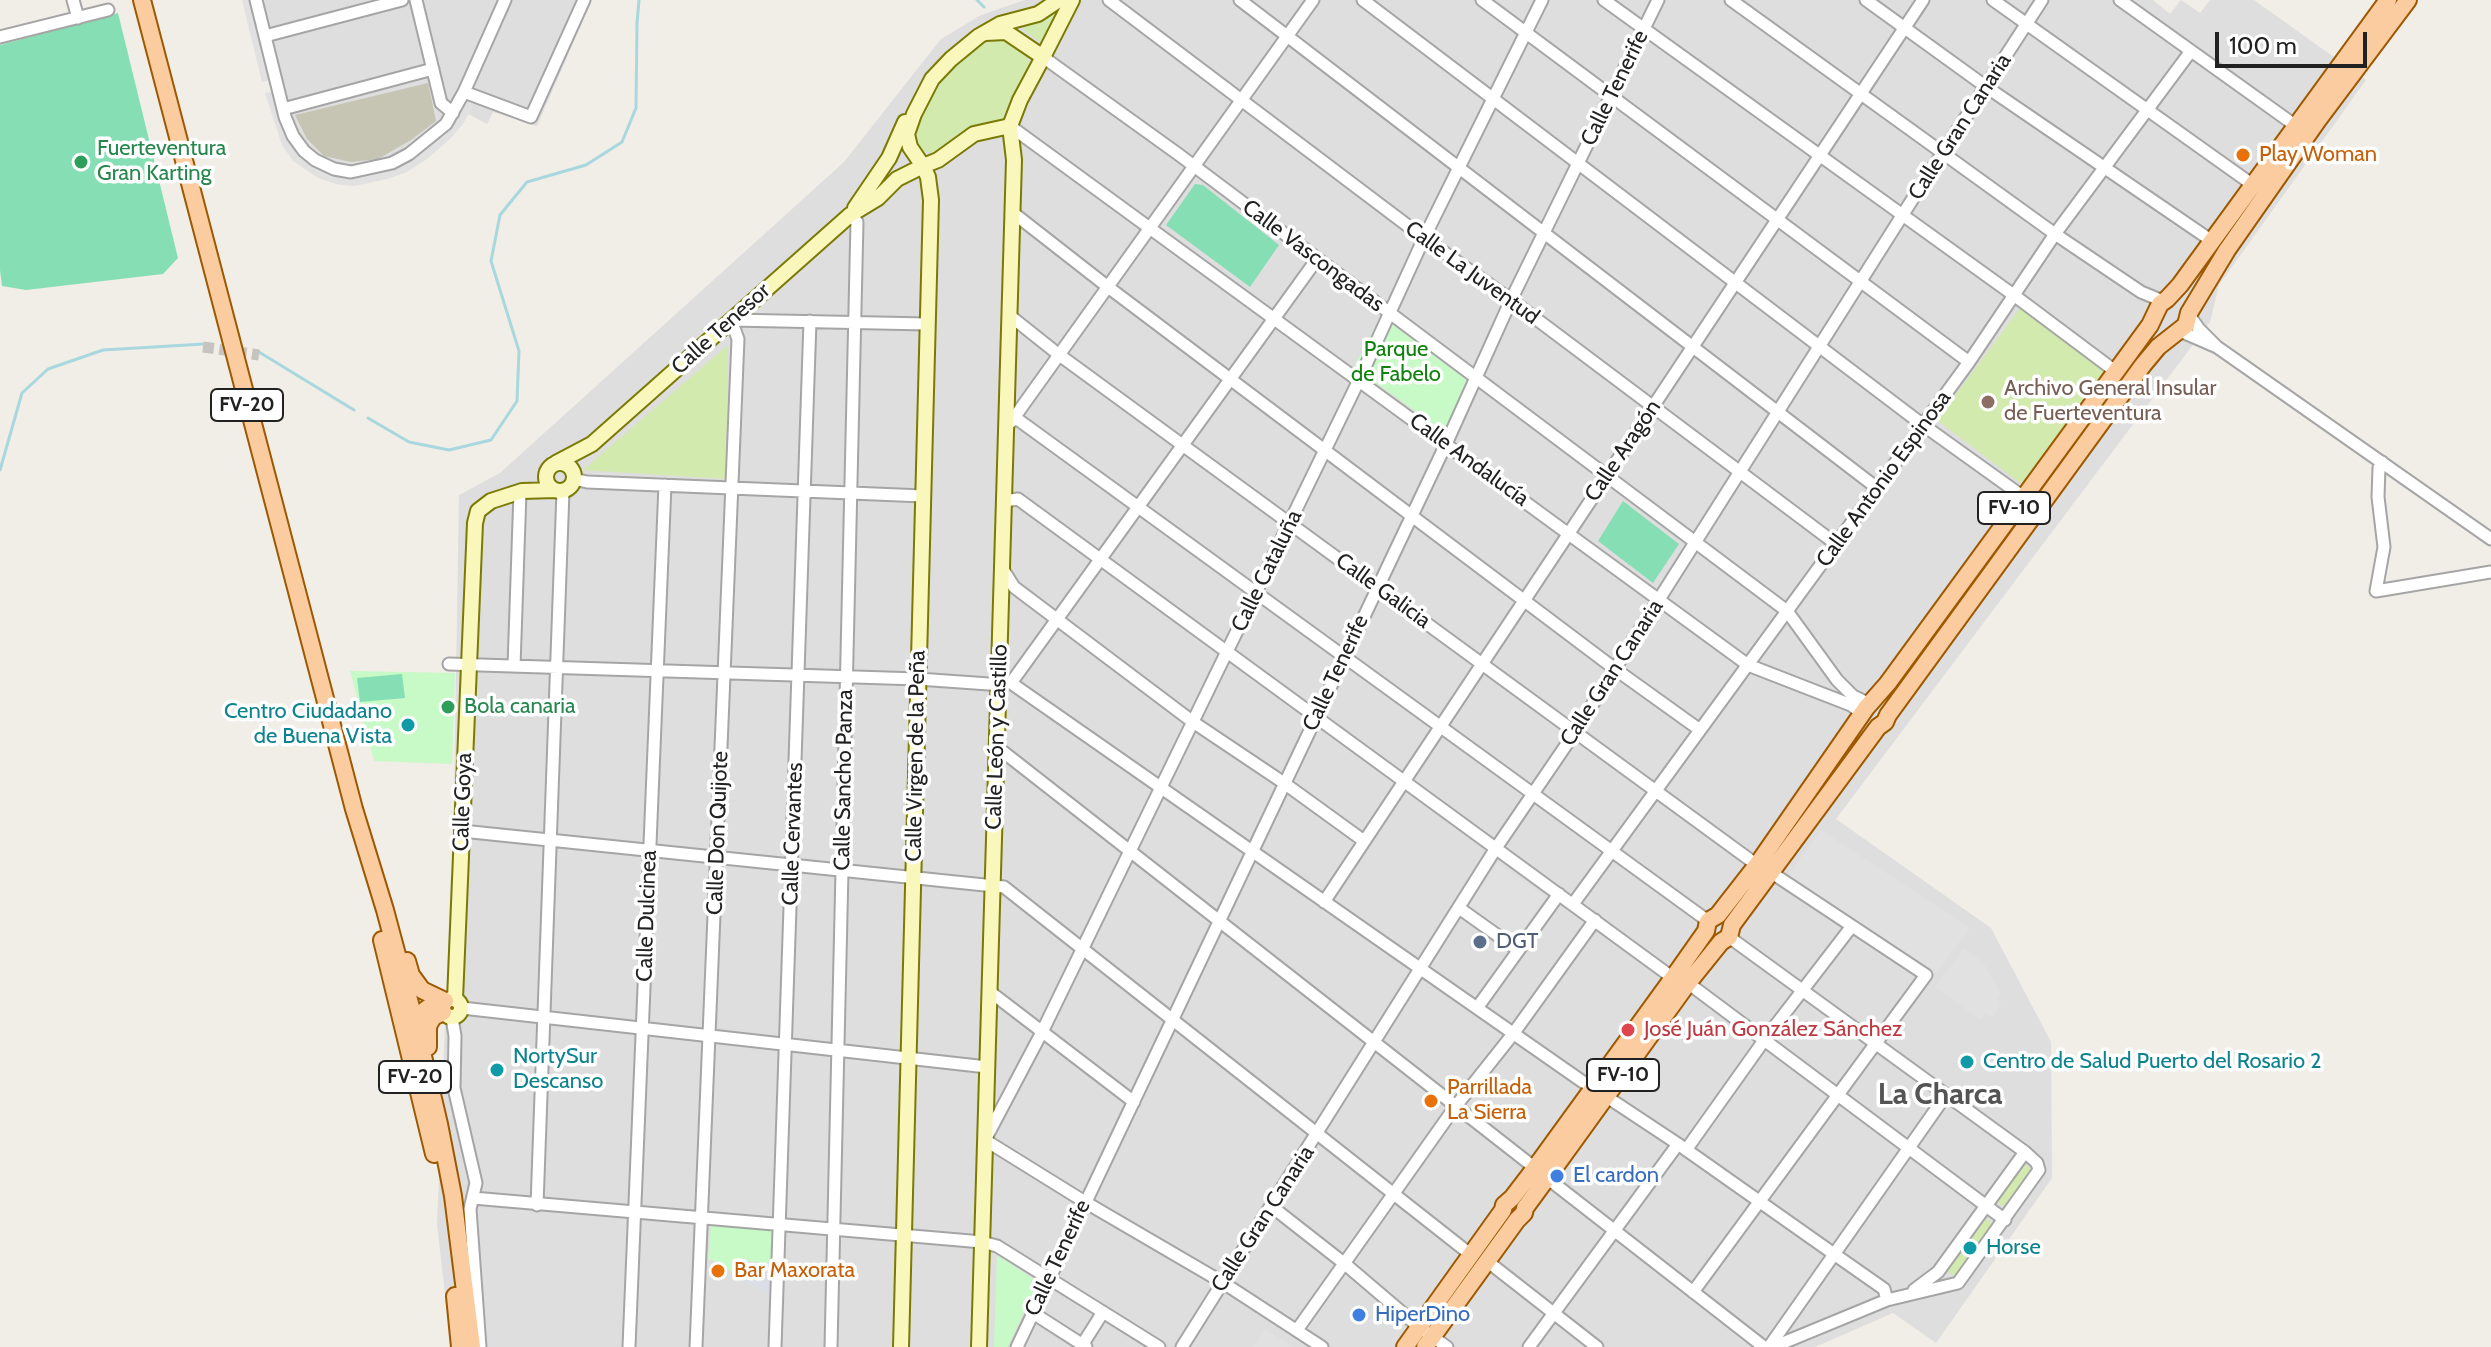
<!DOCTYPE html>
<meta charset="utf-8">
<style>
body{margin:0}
#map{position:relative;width:2491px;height:1347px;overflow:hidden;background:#f1ede7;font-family:Cabin,sans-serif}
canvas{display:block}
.scale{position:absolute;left:2215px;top:32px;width:152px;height:36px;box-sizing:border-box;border:4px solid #212121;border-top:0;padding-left:10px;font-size:24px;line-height:28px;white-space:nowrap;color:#212121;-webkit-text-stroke:6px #fff;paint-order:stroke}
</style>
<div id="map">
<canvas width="2491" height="1347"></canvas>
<div class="scale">100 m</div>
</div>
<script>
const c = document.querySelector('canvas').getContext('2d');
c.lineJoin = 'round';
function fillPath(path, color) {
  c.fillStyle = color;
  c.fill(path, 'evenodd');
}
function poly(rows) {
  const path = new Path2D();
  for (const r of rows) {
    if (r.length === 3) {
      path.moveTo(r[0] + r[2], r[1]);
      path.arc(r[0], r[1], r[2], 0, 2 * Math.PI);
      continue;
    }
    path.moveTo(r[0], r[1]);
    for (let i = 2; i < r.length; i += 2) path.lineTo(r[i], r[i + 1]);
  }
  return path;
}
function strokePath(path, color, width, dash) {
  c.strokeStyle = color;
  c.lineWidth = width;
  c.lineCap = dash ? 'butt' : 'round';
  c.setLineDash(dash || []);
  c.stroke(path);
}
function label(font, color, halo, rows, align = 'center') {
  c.font = font + ' Cabin,sans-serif';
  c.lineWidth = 7;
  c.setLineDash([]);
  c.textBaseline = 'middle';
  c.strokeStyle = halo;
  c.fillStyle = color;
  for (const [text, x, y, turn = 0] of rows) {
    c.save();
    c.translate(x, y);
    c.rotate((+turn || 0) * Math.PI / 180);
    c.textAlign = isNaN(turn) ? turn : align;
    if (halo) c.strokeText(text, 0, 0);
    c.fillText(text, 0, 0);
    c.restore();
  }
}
const residential = poly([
 [251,0,592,0,537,126,493,112,487,124,461,110,440,137,403,165,356,178,323,171,298,152],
 [1025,0,2153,0,2170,14,2181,0,2200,13,2210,0,2254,0,2366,80,2219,285,2210,322,1836,819,1991,928,2051,1042,2052,1178,1936,1343,1893,1313,1815,1347,451,1347,437,1224,454,799,459,495,500,473,844,162,941,39,981,15]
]);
const construction = poly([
 [428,83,436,121,411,140,378,159,351,162,324,156,307,139,295,115]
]);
const grass = poly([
 [1057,13,1043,44,1023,29,1023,28],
 [1003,39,1011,42,1026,54,1029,62,1029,69,1005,117,1001,120,974,127,936,154,918,150,912,136,919,115,934,91,957,63,982,44,990,40],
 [2021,307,2105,373,2023,485,1937,420],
 [728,345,726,479,583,470],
 [2023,1163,2032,1170,2005,1208,1996,1201],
 [1985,1218,1994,1225,1956,1277,1945,1270]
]);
const park = poly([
 [1381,316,1468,381,1444,432,1354,367],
 [350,671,455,673,452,764,374,761],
 [711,1225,772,1231,770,1296,711,1259,708,1260],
 [997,1255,1038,1282,1008,1347,994,1347]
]);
const pitch = poly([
 [118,13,178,258,163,274,26,290,2,286,0,270,0,45],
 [1195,184,1203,185,1279,245,1250,287,1166,225],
 [1623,501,1679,544,1653,583,1598,541],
 [402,674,405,698,360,702,357,678]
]);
const parking = poly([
 [242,0,251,0,272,79,262,82],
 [274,91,298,152,323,171,356,178,403,165,440,137,457,117,467,98,475,102,463,124,451,138,427,159,407,172,387,179,354,186,336,184,318,178,293,161,282,145,265,93],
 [1821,830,1970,928,1935,974,1788,876],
 [1497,863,1546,897,1516,940,1469,907],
 [1964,948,1983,962,2001,993,1996,999,2002,1004,1992,1017,1986,1013,1981,1020,1935,987],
 [1265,1329,1294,1347,1253,1347]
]);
const plaza = poly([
 [739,1261,771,1263,770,1296,738,1276]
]);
const stream = poly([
 [977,0,984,7],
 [259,352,354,410],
 [368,418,409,442,449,450,491,440,517,401,519,351,491,261,500,215,527,182,586,165,622,142,636,108,637,23,639,0],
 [0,470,22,393,48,369,103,350,204,344]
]);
const streetTunnel = poly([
 [203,347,259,355]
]);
const street = poly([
 [73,0,78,18],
 [256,0,285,117,293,136,304,151,315,160,334,169,351,172,392,163,409,154,446,124,464,92,505,0],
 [416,0,441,103,453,113],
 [1109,0,1424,238,1511,300,1836,544],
 [1240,0,1877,488],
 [1363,0,1923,425,2022,496],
 [1482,0,1969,362],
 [1604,0,2015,296,2115,371],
 [1731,0,2055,234,2141,292,2163,301],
 [1866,0,1985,86,2212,241],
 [1993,0,2253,185],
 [2120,0,2296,126],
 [265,36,402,0],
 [0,37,108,10],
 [1043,57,1178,154,1787,611,1837,680,1853,696,1870,704],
 [464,92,531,117,584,0],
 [283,109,433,69],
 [1010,126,1748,665,1851,705,1863,714],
 [1012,212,1108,287,1615,669,1700,730],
 [1009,315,1058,354,1757,865],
 [2180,331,2217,347,2199,329,2189,315],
 [2217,347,2491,539],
 [1013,416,1708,921],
 [1011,422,1313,0],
 [2382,462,2379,468,2378,497,2384,547,2376,591,2491,572],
 [574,479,587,482,923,496],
 [1004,501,1018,499,1673,978],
 [1002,568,1014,587,1193,722,1284,783,1364,841],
 [449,664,918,679,1003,685],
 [514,666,520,492],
 [1011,683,1583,1082,1593,1086,1600,1086],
 [1011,683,1317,259],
 [997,747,1535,1168],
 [462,831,1004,887,1470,1254],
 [1324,902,1923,0],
 [1573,904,1969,362,2055,234,2191,51],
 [1459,908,1518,950],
 [1729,937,2025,1152,2037,1163,2039,1170,1958,1283,1887,1300,1773,1347],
 [1688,983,2005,1220],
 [989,991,1134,1102],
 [462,1008,987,1067],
 [1477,1008,1559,894],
 [452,1018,455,1036,454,1088,476,1183,470,1209,480,1347],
 [1599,1098,1607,1097,1678,1144,1834,1254,1884,1289,1887,1300],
 [1686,1150,1765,1039,1852,926],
 [1547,1178,1764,1347],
 [473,1198,982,1242,997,1246,1159,1347],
 [537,1205,563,491],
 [1271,1206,1345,1264,1419,1327,1447,1347],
 [1487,1261,1597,1347],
 [1914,1290,1938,1272,2025,1152],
 [1693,1292,1926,975,1772,873],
 [1033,1313,1086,1347],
 [1297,1330,1455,1107,1513,1034,1595,920],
 [629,1347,665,485],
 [696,1347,738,339,731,320,927,324],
 [775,1347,810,321],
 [831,1347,857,222,850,215],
 [1017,1347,1446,444,1511,300,1658,0],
 [1081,1347,1103,1312],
 [1182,1347,1496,848,1575,732,1912,200,2042,0],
 [1322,1347,1222,1282,1085,1202,985,1140,1042,1032,1359,380,1424,238,1542,0],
 [1529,1347,1678,1144],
 [1769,1347,1946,1095]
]);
const secondary = poly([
 [985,33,1006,32,1043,57,1020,100,1010,126,974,134,938,160,923,166,910,147,907,134,914,114,932,79,951,59,979,36,1000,24,1038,14,1059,0],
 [1043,57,1072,0],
 [855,208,889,158,905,122],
 [560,477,14],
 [556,463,592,444,850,215,878,198,897,179,923,166,928,177,931,200,901,1347],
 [452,1008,9],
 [455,999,475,523,478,511,491,501,522,491,555,490],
 [979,1347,1014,160,1010,126]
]);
const primary = poly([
 [142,0,354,809,385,910,415,1022,439,1124,453,1196,472,1347],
 [382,940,434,1154],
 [407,961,411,975,422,990,445,1001],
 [413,1028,420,1014,432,1005],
 [428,1047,428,1026,433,1017,443,1012],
 [455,1296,460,1347],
 [1405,1347,1503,1210,1504,1205,1512,1198,1535,1168,1673,978,1706,931,1708,921,1718,915,1757,865,1866,708,1888,683,2150,325,2160,304,2167,299,2180,285,2388,0],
 [1425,1347,1517,1220,1524,1213,1525,1208,1547,1178,1688,983,1721,942,1729,937,1732,925,1878,727,1885,722,1888,715,2143,365,2158,347,2186,325,2189,313,2227,250,2318,120,2408,0]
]);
const markers = [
 [2243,155,8,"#e8710a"],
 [81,162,8,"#2e9e5b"],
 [1988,402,8,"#8d6e63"],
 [448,707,8,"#2e9e5b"],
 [408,725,8,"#0f9aa8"],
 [1480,942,8,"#5c6f8a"],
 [1628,1030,8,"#e0444e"],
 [1967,1062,8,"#0f9aa8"],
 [497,1070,8,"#0f9aa8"],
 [1431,1101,8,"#e8710a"],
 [1557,1176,8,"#3f7fe0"],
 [1970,1248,8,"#0f9aa8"],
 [718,1271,8,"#e8710a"],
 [1359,1315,8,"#3f7fe0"]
];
const shields = [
 [247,405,72],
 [2014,508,72],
 [1623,1075,72],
 [415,1077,72]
];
const shieldNames = [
 ["FV-20",247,405],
 ["FV-10",2014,508],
 ["FV-10",1623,1075],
 ["FV-20",415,1077]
];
const streetNames = [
 ["Calle Tenerife",1615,88,-64],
 ["Calle Gran Canaria",1960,127,-57],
 ["Calle Vascongadas",1313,256,37],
 ["Calle La Juventud",1472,273,36],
 ["Calle Tenesor",721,329,-42],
 ["Calle Aragón",1623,451,-56],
 ["Calle Andalucía",1469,460,36],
 ["Calle Antonio Espinosa",1884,479,-54],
 ["Calle Cataluña",1267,571,-64],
 ["Calle Galicia",1383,591,36],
 ["Calle Tenerife",1336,673,-65],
 ["Calle Gran Canaria",1612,673,-57],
 ["Calle León y Castillo",997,737,-88],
 ["Calle Virgen de la Peña",916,756,-89],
 ["Calle Sancho Panza",844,780,-89],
 ["Calle Goya",463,802,-88],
 ["Calle Don Quijote",718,833,-88],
 ["Calle Cervantes",793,834,-88],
 ["Calle Dulcinea",647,916,-88],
 ["Calle Gran Canaria",1263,1219,-57],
 ["Calle Tenerife",1058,1258,-65]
];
const leisureNames = [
 ["Fuerteventura",97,149],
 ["Gran Karting",97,174],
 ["Bola canaria",464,707]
];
const foodNames = [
 ["Play Woman",2259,155],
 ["Parrillada",1447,1088],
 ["La Sierra",1447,1113],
 ["Bar Maxorata",734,1271]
];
const parkNames = [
 ["Parque",1396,350],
 ["de Fabelo",1396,375]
];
const educationNames = [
 ["Archivo General Insular",2004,389],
 ["de Fuerteventura",2004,414]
];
const cultureNames = [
 ["Centro Ciudadano",392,712,"right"],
 ["de Buena Vista",392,737,"right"],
 ["NortySur",513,1057],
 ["Descanso",513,1082],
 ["Centro de Salud Puerto del Rosario 2",1983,1062],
 ["Horse",1986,1248]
];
const serviceNames = [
 ["DGT",1496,942]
];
const healthNames = [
 ["José Juán González Sánchez",1644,1030]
];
const shopNames = [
 ["El cardon",1573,1176],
 ["HiperDino",1375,1315]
];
const districtNames = [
 ["La Charca",1940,1095]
];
fillPath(residential, '#dfdede');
fillPath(construction, '#c6c4b2');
fillPath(grass, '#d2eaae');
fillPath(park, '#c7fac6');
fillPath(pitch, '#86dfb4');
fillPath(parking, '#e1e1e1');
fillPath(plaza, '#dbdde7');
strokePath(stream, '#a8d8de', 3);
strokePath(streetTunnel, '#c7c4bf', 11, [11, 5.5]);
strokePath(street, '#a5a5a5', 15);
strokePath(secondary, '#7a7a05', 18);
strokePath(primary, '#9d5900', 20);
strokePath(street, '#fff', 11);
strokePath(secondary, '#faf7bd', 14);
strokePath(primary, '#fccca1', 16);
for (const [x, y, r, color] of markers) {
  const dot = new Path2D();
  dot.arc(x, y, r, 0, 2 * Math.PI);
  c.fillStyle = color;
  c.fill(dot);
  strokePath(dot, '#fff', 3);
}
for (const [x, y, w] of shields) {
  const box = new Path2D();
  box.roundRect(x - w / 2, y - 16, w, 32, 6);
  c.fillStyle = '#fff';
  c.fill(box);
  strokePath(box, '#212121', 2);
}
label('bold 20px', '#212121', null, shieldNames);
label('22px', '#212121', '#fff', streetNames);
label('22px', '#27864d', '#fff', leisureNames, 'left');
label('22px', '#c56008', '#fff', foodNames, 'left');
label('22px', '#0e820c', '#fff', parkNames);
label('22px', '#785e54', '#fff', educationNames, 'left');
label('22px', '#0d838f', '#fff', cultureNames, 'left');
label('22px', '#4e5e75', '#fff', serviceNames, 'left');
label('22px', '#be3a42', '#fff', healthNames, 'left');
label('22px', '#366cbe', '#fff', shopNames, 'left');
label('bold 30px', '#545454', '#fff', districtNames);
</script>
